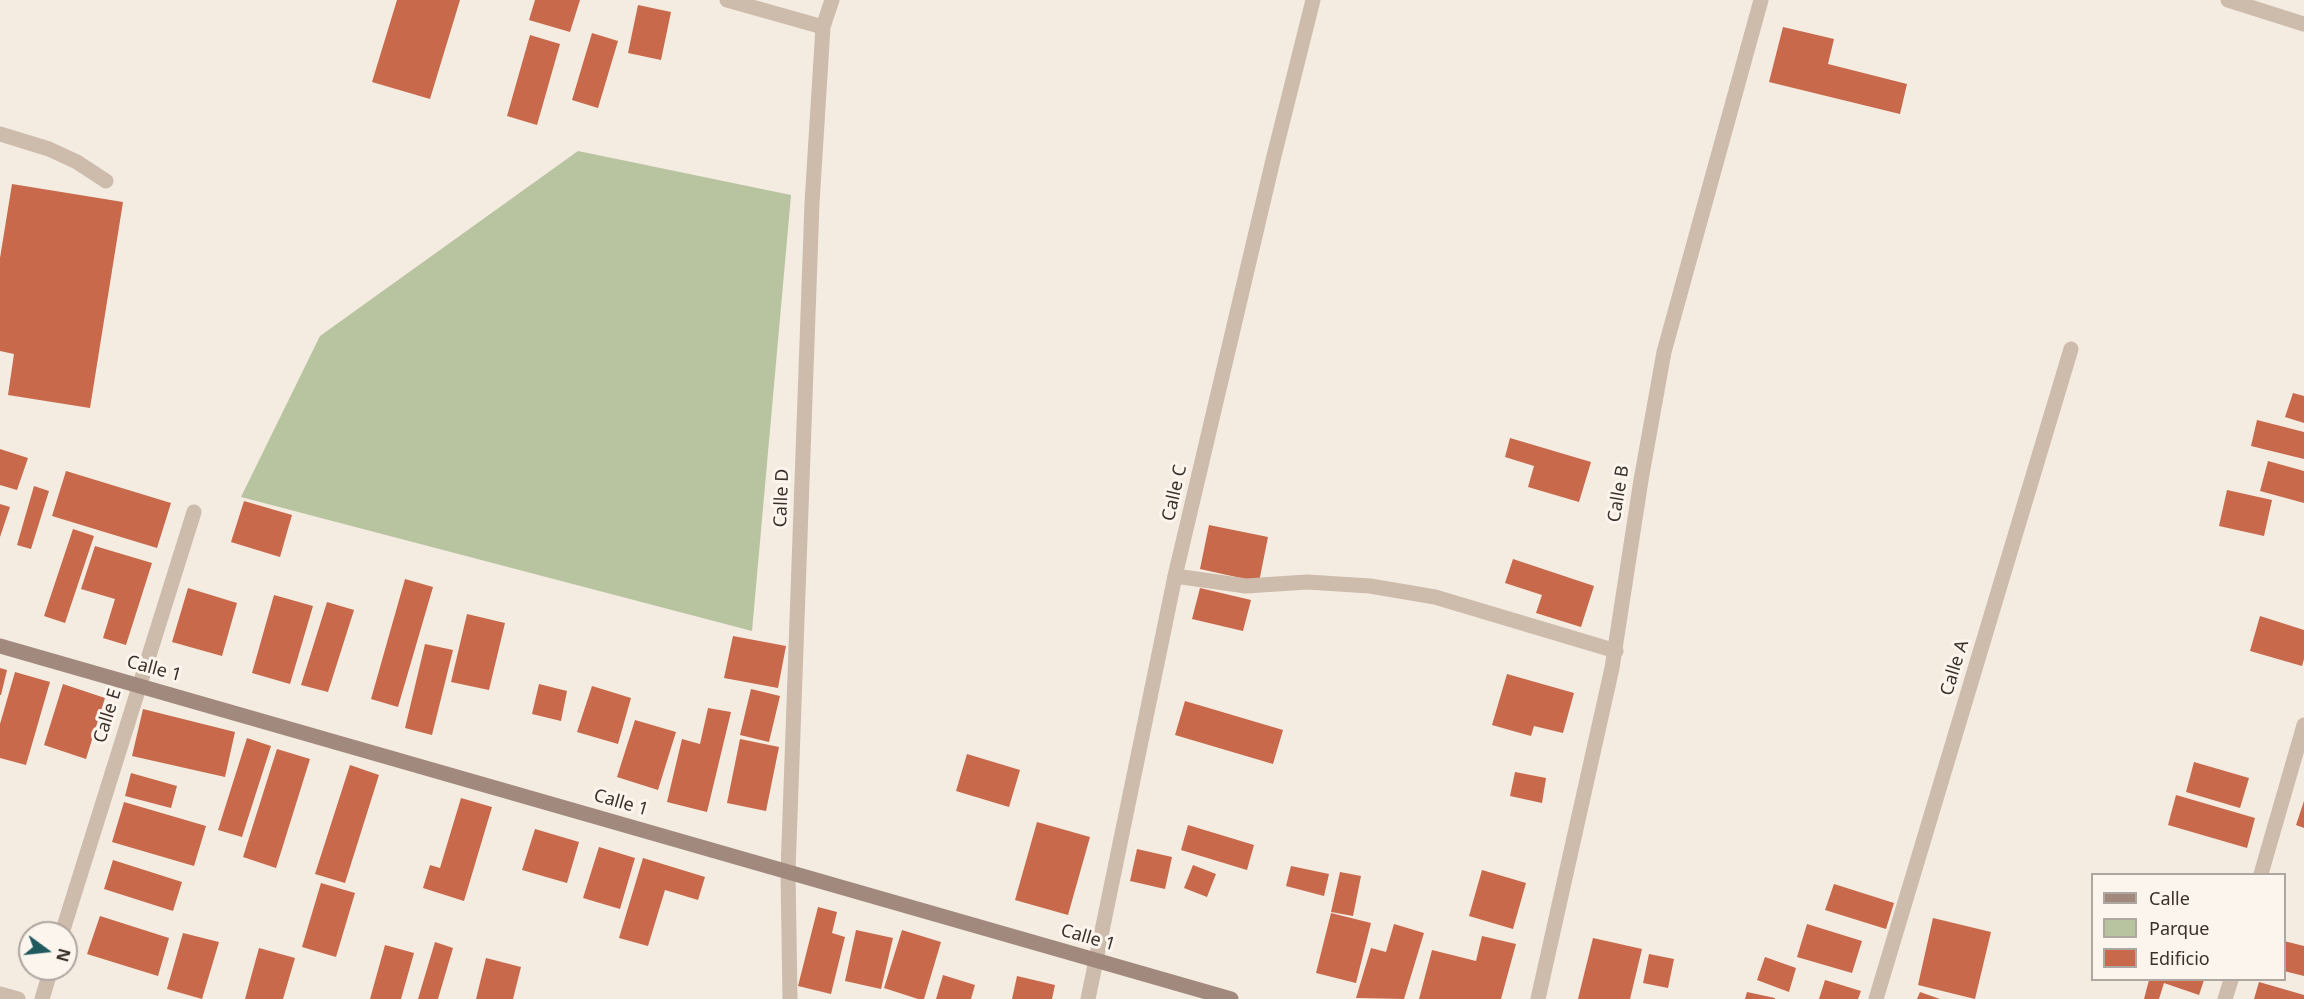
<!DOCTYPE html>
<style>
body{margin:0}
#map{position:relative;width:2304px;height:999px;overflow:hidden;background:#f4ebe1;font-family:"Noto Sans",sans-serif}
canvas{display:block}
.legend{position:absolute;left:2091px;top:873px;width:195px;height:108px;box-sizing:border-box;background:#fbf5ee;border:2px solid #aea6a0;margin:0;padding:8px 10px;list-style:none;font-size:18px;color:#3b302b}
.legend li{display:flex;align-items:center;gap:12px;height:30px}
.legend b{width:30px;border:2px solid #aea6a0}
.north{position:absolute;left:18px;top:921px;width:60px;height:60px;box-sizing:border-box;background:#fbf5ee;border:2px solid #aea6a0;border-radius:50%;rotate:105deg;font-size:16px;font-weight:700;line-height:24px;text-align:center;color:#3b302b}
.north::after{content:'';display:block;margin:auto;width:21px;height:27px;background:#1f5a5e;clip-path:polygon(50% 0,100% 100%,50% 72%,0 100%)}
</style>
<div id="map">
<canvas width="2304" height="999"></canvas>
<ul class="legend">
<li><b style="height:8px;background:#a18a7d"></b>Calle</li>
<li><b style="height:16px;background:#b8c4a0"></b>Parque</li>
<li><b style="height:16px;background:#c8694b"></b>Edificio</li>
</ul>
<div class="north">N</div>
</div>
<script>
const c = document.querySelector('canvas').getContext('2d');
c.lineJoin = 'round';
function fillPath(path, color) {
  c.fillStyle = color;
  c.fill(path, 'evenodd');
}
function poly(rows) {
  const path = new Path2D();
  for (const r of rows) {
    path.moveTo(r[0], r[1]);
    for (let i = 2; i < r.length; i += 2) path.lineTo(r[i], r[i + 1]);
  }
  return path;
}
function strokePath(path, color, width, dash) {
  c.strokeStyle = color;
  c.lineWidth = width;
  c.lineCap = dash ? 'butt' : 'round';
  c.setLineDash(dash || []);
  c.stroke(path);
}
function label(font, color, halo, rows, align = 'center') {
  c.font = font + ' "Noto Sans",sans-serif';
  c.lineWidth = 6;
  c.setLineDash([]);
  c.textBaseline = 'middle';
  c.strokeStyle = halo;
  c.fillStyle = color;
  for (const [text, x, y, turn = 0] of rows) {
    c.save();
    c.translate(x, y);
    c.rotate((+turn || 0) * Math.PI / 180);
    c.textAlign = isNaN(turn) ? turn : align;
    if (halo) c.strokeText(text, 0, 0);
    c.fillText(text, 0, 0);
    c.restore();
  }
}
const green = poly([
 [578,151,791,195,752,631,241,497,320,336]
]);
const building = poly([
 [397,0,460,0,430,99,372,82],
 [535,0,580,0,570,32,529,20],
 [638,5,671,12,661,60,628,53],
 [1783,27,1834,39,1828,64,1907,84,1900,114,1769,82],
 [592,33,618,41,598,108,572,100],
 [530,35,560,44,537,125,507,116],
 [12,184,123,202,90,408,8,395,14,354,0,351,0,258],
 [2293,393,2304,396,2304,423,2285,417],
 [2257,420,2304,432,2304,459,2251,446],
 [1510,438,1591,462,1579,502,1528,487,1534,466,1505,457],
 [0,449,28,458,17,490,0,485],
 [2268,461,2304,471,2304,503,2260,491],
 [66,471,171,503,157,548,52,516],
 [34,486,49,491,31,549,17,545],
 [2227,490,2272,500,2264,536,2219,526],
 [244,501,292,515,280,557,231,542],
 [0,504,10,507,0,537],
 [1209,525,1268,537,1259,582,1200,569],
 [73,529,94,536,65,623,44,616],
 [95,546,152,563,126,645,103,638,115,599,81,589],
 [1513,559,1594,586,1581,627,1536,613,1542,595,1505,583],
 [405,579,433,587,398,707,371,699],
 [188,588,237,603,222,656,172,642],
 [1200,588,1251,600,1243,631,1192,619],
 [274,595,313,606,290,684,252,673],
 [327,602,354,610,328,692,301,685],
 [467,614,505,623,489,690,451,682],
 [2260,616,2304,630,2304,659,2302,666,2250,651],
 [733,636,786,646,778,688,724,678],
 [425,644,453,650,432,735,405,728],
 [0,668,7,670,1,695,0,695],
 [15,672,50,682,26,765,0,758,0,724],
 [1507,674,1574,693,1563,733,1534,726,1531,736,1492,725],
 [63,684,105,698,86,759,44,745],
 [539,684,567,691,561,721,532,714],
 [592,686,631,698,618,744,577,732],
 [751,689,780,696,769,742,740,735],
 [1185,701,1283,730,1273,764,1175,735],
 [708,708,731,712,707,812,667,802,682,739,700,744],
 [143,709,235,732,225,777,132,756],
 [635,720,676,732,658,790,617,777],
 [247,738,271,746,242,837,218,830],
 [740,739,779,747,766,811,727,803],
 [277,749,310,759,276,868,243,857],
 [967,754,1020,770,1009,807,956,791],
 [2194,762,2249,778,2240,808,2186,792],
 [350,765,379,775,345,883,315,874],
 [1515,772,1546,778,1542,803,1510,796],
 [131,773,177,786,171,808,125,796],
 [2176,795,2255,818,2247,848,2168,825],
 [461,798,492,807,464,901,423,888,430,865,440,868],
 [2304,801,2304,828,2296,825],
 [124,802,206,826,194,866,112,842],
 [1037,822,1090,837,1068,915,1015,900],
 [1188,825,1254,845,1247,870,1181,850],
 [535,829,579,842,567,883,522,870],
 [599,847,635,858,620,909,583,898],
 [1137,849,1172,857,1165,889,1130,881],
 [643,858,705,877,698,900,665,890,648,946,619,938],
 [113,860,182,882,173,911,104,889],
 [1193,865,1216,874,1207,897,1184,888],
 [1291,866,1329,874,1324,896,1286,886],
 [1482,870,1526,883,1513,929,1469,916],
 [1340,872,1361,876,1353,916,1331,912],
 [321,883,355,893,336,957,302,947],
 [1834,884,1894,903,1886,929,1825,910],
 [818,907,837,912,832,933,845,937,831,994,798,986],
 [1331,913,1371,923,1356,983,1316,973],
 [100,916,169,938,158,976,87,954],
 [1933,918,1991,932,1975,999,1918,985],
 [1394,924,1424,933,1404,999,1356,998,1371,948,1386,952],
 [1807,924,1862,941,1852,973,1797,957],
 [856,930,893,938,881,989,845,981],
 [902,930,941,942,924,999,918,999,884,988],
 [183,933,219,942,202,999,167,989],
 [1482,936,1516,944,1501,999,1419,999,1432,950,1476,961],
 [1593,938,1642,949,1630,999,1578,999],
 [2284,941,2304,946,2304,976,2284,971],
 [435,942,453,948,438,999,418,999],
 [385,945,414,953,401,999,370,999],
 [259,948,295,958,283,999,245,999],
 [1649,954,1674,959,1668,988,1643,983],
 [1765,957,1796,968,1789,992,1757,980],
 [486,958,521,967,513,999,476,999],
 [943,975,975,985,971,999,936,999],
 [1017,976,1055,985,1052,999,1012,999],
 [1825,980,1861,991,1858,999,1819,999],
 [2149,980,2204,980,2199,995,2164,983,2159,999,2144,999],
 [2259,982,2304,995,2304,999,2254,999],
 [1747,992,1775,998,1775,999,1745,999],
 [1920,992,1940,999,1917,999]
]);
const lane = poly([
 [0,134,49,149,77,162,106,181],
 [1175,576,1246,586,1307,582,1370,586,1435,597,1616,651]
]);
const street = poly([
 [727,0,823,27],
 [2228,0,2304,24],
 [2261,874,2304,725],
 [62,933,194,512],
 [0,994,18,999],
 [42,999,51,969],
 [790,999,788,871,812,203,823,27,832,0],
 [1088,999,1175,576,1273,160,1313,0],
 [1538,999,1612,668,1641,480,1664,352,1761,0],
 [1876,999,2071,349],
 [2225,999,2231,980]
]);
const secondary = poly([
 [0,646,1231,999]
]);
const streetNames = [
 ["Calle C",1175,493,-77],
 ["Calle B",1619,494,-81],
 ["Calle D",782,498,-88],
 ["Calle A",1955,668,-73],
 ["Calle 1",154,669,15],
 ["Calle E",108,716,-73],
 ["Calle 1",621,803,16],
 ["Calle 1",1088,938,16]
];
fillPath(green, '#b8c4a0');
fillPath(building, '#c8694b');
strokePath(lane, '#cdbbac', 15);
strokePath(street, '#cdbbac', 15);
strokePath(secondary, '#a18a7d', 15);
label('18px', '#3b302b', '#fbf5ee', streetNames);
</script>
